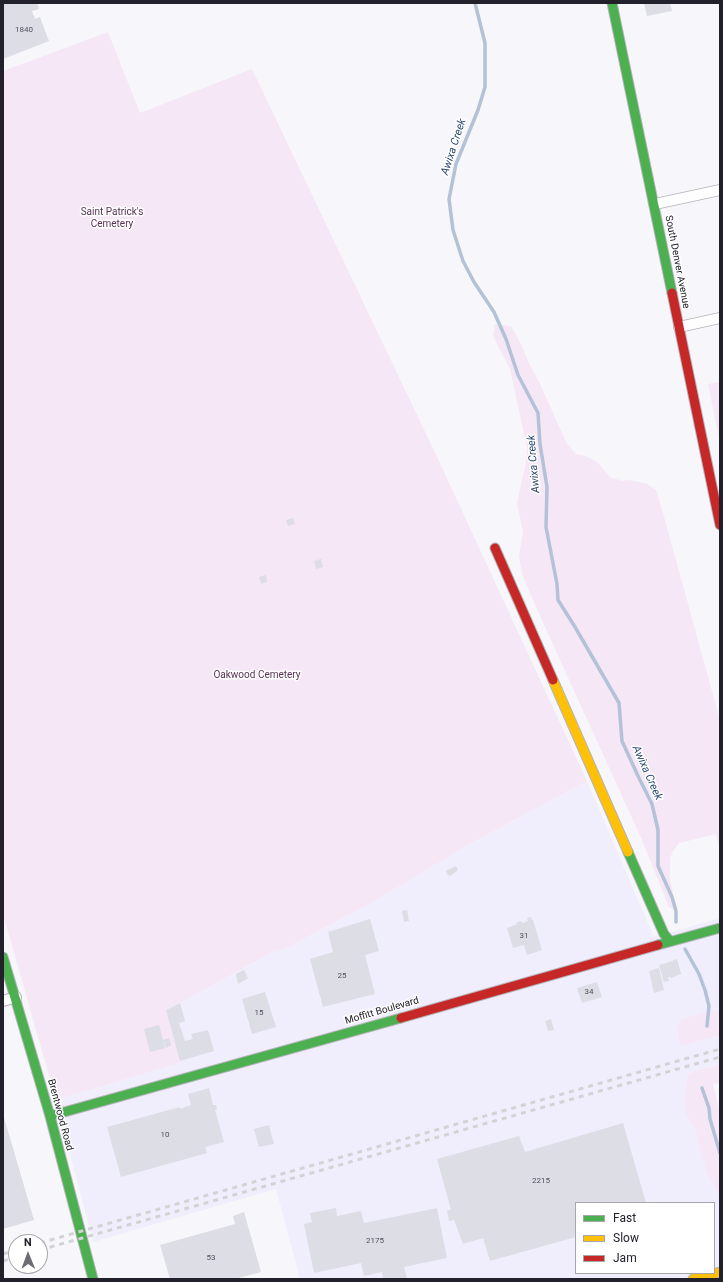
<!DOCTYPE html>
<style>
body{margin:0}
#map{position:relative;width:723px;height:1282px;overflow:hidden;background:#f7f6fa;font-family:Roboto,sans-serif}
canvas{display:block}
.frame{position:absolute;inset:0;border:4px solid #22202b;pointer-events:none}
.legend{position:absolute;left:575px;top:1202px;width:140px;height:72px;box-sizing:border-box;background:#fff;border:1px solid #a7a6aa;margin:0;padding:5px 7px;list-style:none;font-size:12px;color:#22202b}
.legend li{display:flex;align-items:center;gap:8px;height:20px}
.legend b{width:20px;border:1px solid #a7a6aa}
.north{position:absolute;left:8px;top:1234px;width:40px;height:40px;box-sizing:border-box;background:#fff;border:1px solid #a7a6aa;border-radius:50%;rotate:359deg;font-size:11px;font-weight:700;line-height:16px;text-align:center;color:#22202b}
.north::after{content:'';display:block;margin:auto;width:14px;height:18px;background:#6d6b73;clip-path:polygon(50% 0,100% 100%,50% 72%,0 100%)}
</style>
<div id="map">
<canvas width="723" height="1282"></canvas>
<div class="frame"></div>
<ul class="legend">
<li><b style="height:5px;background:#4caf50"></b>Fast</li>
<li><b style="height:5px;background:#ffc107"></b>Slow</li>
<li><b style="height:5px;background:#c62828"></b>Jam</li>
</ul>
<div class="north">N</div>
</div>
<script>
const c = document.querySelector('canvas').getContext('2d');
c.lineJoin = 'round';
function fillPath(path, color) {
  c.fillStyle = color;
  c.fill(path, 'evenodd');
}
function poly(rows) {
  const path = new Path2D();
  for (const r of rows) {
    path.moveTo(r[0], r[1]);
    for (let i = 2; i < r.length; i += 2) path.lineTo(r[i], r[i + 1]);
  }
  return path;
}
function strokePath(path, color, width, dash) {
  c.strokeStyle = color;
  c.lineWidth = width;
  c.lineCap = dash ? 'butt' : 'round';
  c.setLineDash(dash || []);
  c.stroke(path);
}
function label(font, color, halo, rows, align = 'center') {
  c.font = font + ' Roboto,sans-serif';
  c.lineWidth = 3;
  c.setLineDash([]);
  c.textBaseline = 'middle';
  c.strokeStyle = halo;
  c.fillStyle = color;
  for (const [text, x, y, turn = 0] of rows) {
    c.save();
    c.translate(x, y);
    c.rotate((+turn || 0) * Math.PI / 180);
    c.textAlign = isNaN(turn) ? turn : align;
    if (halo) c.strokeText(text, 0, 0);
    c.fillText(text, 0, 0);
    c.restore();
  }
}
const built = poly([
 [587,781,654,937,720,918,720,1064,709,1067,720,1114,720,1272,694,1279,300,1279,276,1189,93,1242,56,1100,174,1065,166,1010,180,1003,278,949,279,952,371,903,472,843],
 [576,1203,714,1203,714,1273,576,1273]
]);
const green = poly([
 [108,32,140,113,252,69,438,459,587,781,472,843,371,903,279,952,278,949,180,1003,166,1010,180,1061,174,1065,56,1100,3,914,3,71],
 [495,324,511,326,522,346,527,359,540,384,567,444,576,454,586,456,597,462,610,477,622,481,630,480,647,484,656,490,661,506,720,720,720,851,716,834,679,843,673,851,670,858,670,878,676,911,669,907,642,840,540,616,522,574,519,556,523,532,517,503,526,462,527,448,510,369,493,336],
 [720,382,720,443,708,384],
 [715,1010,720,1012,720,1035,680,1046,678,1028,681,1019],
 [720,1064,720,1083,713,1084,720,1114,720,1196,707,1173,695,1128,686,1114,685,1096,688,1074]
]);
const stream = poly([
 [475,3,485,43,485,87,478,110,456,164,449,199,453,230,463,261,474,282,494,312,506,339,518,375,538,413,540,444,547,487,546,527,557,584,558,600,575,627,619,703,622,741,638,776,652,804,658,830,658,866,672,897,676,911,676,922],
 [685,949,699,974,705,990,709,1006,707,1026],
 [702,1088,709,1108,710,1119,720,1153]
]);
const building = poly([
 [3,3,37,3,39,9,32,11,35,19,40,17,49,41,3,59],
 [644,3,670,3,672,11,647,16],
 [293,518,295,524,288,526,286,520],
 [321,559,323,567,316,569,314,561],
 [266,575,267,582,261,584,259,577],
 [456,866,458,870,450,876,448,875,446,871],
 [407,910,409,921,404,922,402,911],
 [531,917,532,920,533,920,542,950,527,955,524,945,513,948,507,928,517,924,516,923,521,921,522,923,528,921,527,918],
 [370,919,379,951,365,955,375,994,323,1007,310,959,333,952,328,932],
 [677,959,681,974,671,978,670,977,668,977,669,981,664,982,659,965,673,961,673,960],
 [659,968,664,990,654,993,649,971],
 [244,970,248,978,238,984,236,974],
 [597,982,602,997,582,1003,577,988],
 [265,992,276,1027,252,1034,242,999],
 [180,1003,185,1021,179,1023,185,1041,193,1039,191,1034,208,1030,214,1051,180,1061,166,1010],
 [551,1019,554,1030,548,1031,545,1021],
 [159,1025,165,1048,150,1052,144,1029],
 [169,1038,171,1045,166,1048,163,1040],
 [209,1088,213,1105,216,1105,217,1109,215,1110,224,1142,205,1147,207,1153,121,1177,107,1127,180,1107,180,1109,191,1105,188,1094],
 [3,1114,34,1220,3,1229],
 [623,1123,646,1203,576,1203,576,1237,490,1261,483,1238,463,1244,454,1220,449,1221,447,1210,451,1210,437,1159,519,1136,525,1152],
 [269,1125,274,1144,259,1147,254,1129],
 [336,1208,337,1216,361,1211,364,1223,437,1208,447,1258,404,1267,407,1279,383,1279,382,1272,364,1276,361,1263,314,1273,304,1224,312,1222,310,1213],
 [244,1212,261,1272,235,1279,170,1279,160,1245,235,1224,233,1216]
]);
const street = poly([
 [655,204,720,190],
 [679,327,720,318],
 [3,1001,16,997]
]);
const fast = poly([
 [612,3,672,293],
 [628,852,664,934,670,941],
 [658,945,720,928],
 [3,957,50,1116,93,1279],
 [50,1116,401,1018]
]);
const slow = poly([
 [553,680,628,852],
 [693,1279,720,1272]
]);
const jam = poly([
 [672,293,720,525],
 [495,548,553,680],
 [401,1018,658,945]
]);
const rail = poly([
 [40,1243,720,1049],
 [40,1250,720,1057],
 [3,1254,16,1250],
 [3,1261,16,1257]
]);
const numberNames = [
 ["1840",24,30],
 ["31",524,936],
 ["25",342,976],
 ["34",589,992],
 ["15",259,1013],
 ["10",165,1135],
 ["2215",541,1181],
 ["2175",375,1241],
 ["53",211,1258]
];
const parkNames = [
 ["Saint Patrick's",112,212],
 ["Cemetery",112,224],
 ["Oakwood Cemetery",257,675]
];
const streetNames = [
 ["South Denver Avenue",677,262,79],
 ["Moffitt Boulevard",382,1011,-16],
 ["Brentwood Road",60,1115,75]
];
const waterNames = [
 ["Awixa Creek",454,147,-72],
 ["Awixa Creek",534,464,-95],
 ["Awixa Creek",647,773,66]
];
fillPath(built, '#f0eefc');
fillPath(green, '#f6e7f6');
strokePath(stream, '#b3c2d6', 3.5);
fillPath(building, '#dcdde5');
strokePath(street, '#b5b4bb', 12);
strokePath(fast, '#b5b4bb', 11);
strokePath(slow, '#b5b4bb', 11);
strokePath(jam, '#b5b4bb', 11);
strokePath(street, '#fefefe', 10);
strokePath(fast, '#4caf50', 9);
strokePath(slow, '#ffc107', 9);
strokePath(jam, '#c62828', 9);
strokePath(rail, '#d3d3d5', 3, [5, 5]);
label('8px', '#504f5a', null, numberNames);
label('10px', '#573256', '#fff', parkNames);
label('10px', '#22202b', '#fff', streetNames);
label('italic 11px', '#2a4970', '#fff', waterNames);
</script>
